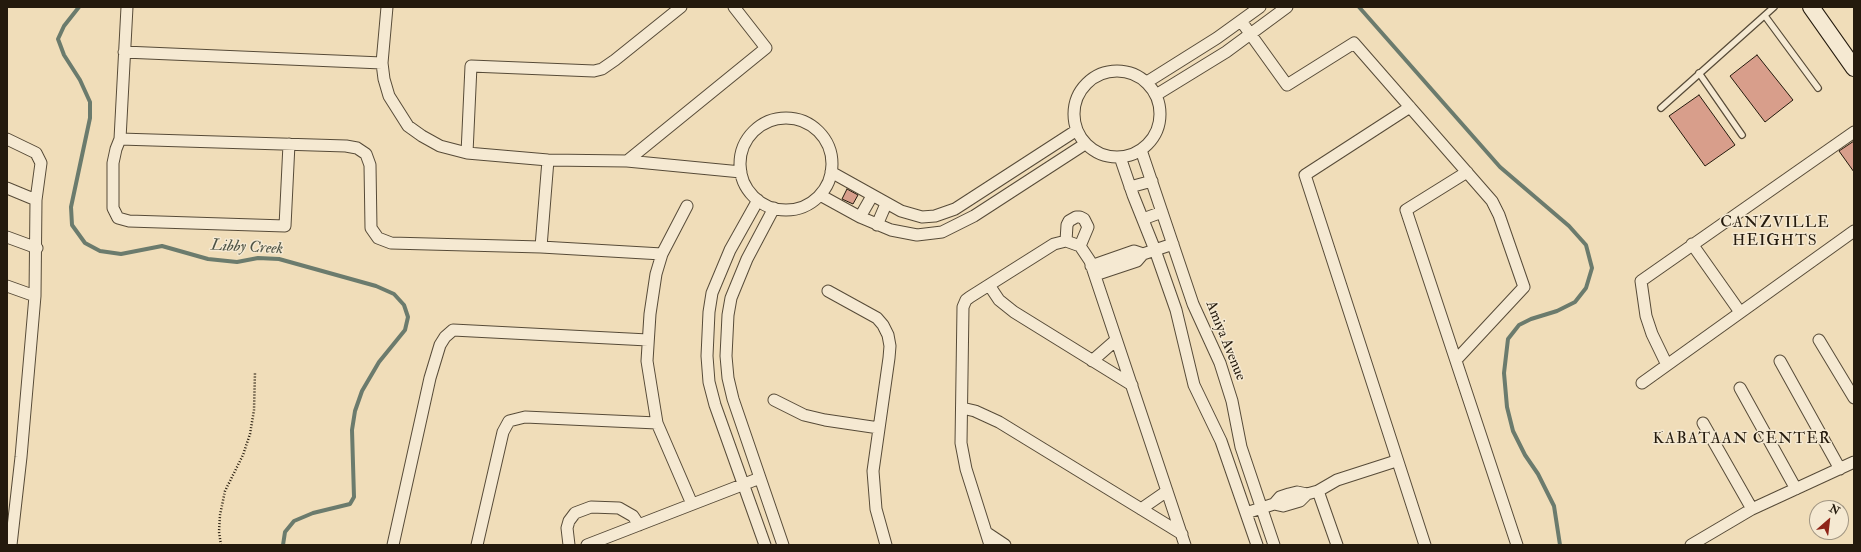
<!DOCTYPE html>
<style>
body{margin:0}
#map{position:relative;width:1861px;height:552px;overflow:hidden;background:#f0ddb9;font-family:"IM FELL Double Pica",serif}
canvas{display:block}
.frame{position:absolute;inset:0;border:8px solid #241a0d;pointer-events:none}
.north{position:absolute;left:1809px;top:500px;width:40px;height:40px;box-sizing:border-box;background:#f5e9d2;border:1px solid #a19683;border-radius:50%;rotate:28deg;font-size:11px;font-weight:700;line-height:16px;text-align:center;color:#241a0d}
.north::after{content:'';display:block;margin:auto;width:14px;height:18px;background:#8f2418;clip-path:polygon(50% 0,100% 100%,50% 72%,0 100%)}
</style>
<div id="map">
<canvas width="1861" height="552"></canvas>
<div class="frame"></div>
<div class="north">N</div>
</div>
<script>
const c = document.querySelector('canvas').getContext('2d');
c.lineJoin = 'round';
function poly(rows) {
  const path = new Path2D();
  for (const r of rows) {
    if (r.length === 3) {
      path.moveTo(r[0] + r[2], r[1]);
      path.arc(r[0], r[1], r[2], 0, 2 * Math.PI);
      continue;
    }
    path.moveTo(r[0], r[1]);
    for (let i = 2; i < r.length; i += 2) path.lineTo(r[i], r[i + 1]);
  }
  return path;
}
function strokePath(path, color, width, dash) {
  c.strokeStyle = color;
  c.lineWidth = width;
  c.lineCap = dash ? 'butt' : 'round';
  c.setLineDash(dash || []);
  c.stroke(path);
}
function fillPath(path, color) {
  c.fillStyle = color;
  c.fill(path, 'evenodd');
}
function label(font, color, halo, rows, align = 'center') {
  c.font = font + ' "IM FELL Double Pica",serif';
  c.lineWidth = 3;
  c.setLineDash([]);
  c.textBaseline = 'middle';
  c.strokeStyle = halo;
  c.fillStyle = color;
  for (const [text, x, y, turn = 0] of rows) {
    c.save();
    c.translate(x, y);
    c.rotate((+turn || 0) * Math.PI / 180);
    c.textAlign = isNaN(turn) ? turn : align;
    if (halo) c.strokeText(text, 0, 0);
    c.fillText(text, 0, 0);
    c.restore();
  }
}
const stream = poly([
 [79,7,64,26,58,39,64,55,80,80,90,102,90,118,71,207,72,225,85,243,100,251,121,254,162,246,208,259,237,262,258,258,279,259,376,286,394,294,404,305,408,317,405,330,379,362,362,391,355,411,352,430,354,497,350,504,313,513,294,521,285,532,283,545],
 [1359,7,1500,167,1569,226,1586,245,1592,268,1586,288,1575,302,1557,311,1531,319,1519,325,1508,339,1504,373,1507,407,1513,431,1525,455,1538,474,1554,506,1560,545]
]);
const building = poly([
 [1757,55,1793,100,1765,122,1730,76,1757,55],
 [1699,95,1735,145,1705,166,1669,116,1699,95],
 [1854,141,1854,172,1839,151,1854,141],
 [847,189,858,195,853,204,842,199,847,189]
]);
const path = poly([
 [221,545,219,532,220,515,225,491,243,455,250,434,254,410,255,372]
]);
const service = poly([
 [1765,16,1818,88],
 [1699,73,1742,135],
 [1661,108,1774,7]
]);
const minor = poly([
 [127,7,120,139,116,149,113,163,113,208,118,218,129,221,285,226,289,144],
 [387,7,382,63,384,79,389,96,408,126,422,136,440,146,467,153,548,160,627,161,741,172],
 [1241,21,1287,85,1354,43,1492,201,1499,215,1524,287,1456,360],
 [124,52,382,63],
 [1117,114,43],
 [1147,82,1217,38,1260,7],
 [1156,95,1226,52,1287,7],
 [1410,107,1305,175,1425,545],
 [786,164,46],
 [7,139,36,153,41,163,36,200,35,296,21,457,11,545],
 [120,139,346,146,357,148,366,154,370,165,371,228,378,238,391,243,541,247,662,254],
 [1141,150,1193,304,1220,363,1232,401,1241,447,1274,545],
 [467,153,471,66,594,71,602,69,615,60,681,7],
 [1120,157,1133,195,1155,250,1176,310,1194,385,1221,441,1257,545],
 [627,161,766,48,734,7],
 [831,172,901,211,922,217,935,216,955,209,1077,130],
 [1467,172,1406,210,1517,545],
 [1130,187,1152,181],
 [7,188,36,200],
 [820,195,860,217,891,230,917,235,942,232,974,216,1085,144],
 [758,200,730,250,712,293,709,312,707,356,709,382,715,405,765,545],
 [687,206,662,254,656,274,650,314,647,361,657,423,692,504],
 [774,208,747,259,731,298,728,315,726,356,728,378,733,399,783,545],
 [860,217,872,196],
 [1143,219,1162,212],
 [877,225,886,204],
 [7,237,37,248],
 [1066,241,1067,225,1069,221,1076,217,1080,217,1084,219,1088,227,1080,246],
 [1692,244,1740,312],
 [541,247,548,160],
 [1091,266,1134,251,1143,254,1173,244],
 [1095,275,1137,261,1143,254],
 [989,285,999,300,1014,312,1132,385],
 [7,286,35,296],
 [828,291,877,318,883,325,888,335,890,346,889,358,873,471,876,509,886,545],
 [1819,340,1854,398],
 [1092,361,1116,340],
 [1780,361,1840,469],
 [1667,365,1652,334,1646,316,1641,281,1854,132],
 [1642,383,1854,231],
 [1740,388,1796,489],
 [774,400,804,415,825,420,879,428],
 [962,408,975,411,999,422,1182,534],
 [1703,423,1752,509],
 [1318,491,1337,545],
 [1274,504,1283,506,1300,501,1307,494,1318,491,1337,480,1396,461],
 [1141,509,1167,491],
 [1246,513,1274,504,1280,497,1289,494,1297,492,1307,494],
 [987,533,1005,545],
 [393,545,430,378,440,345,445,337,453,330,648,340],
 [477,545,503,432,509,421,525,417,657,423],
 [569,545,567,528,569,521,575,513,591,507,619,508,633,516,639,525],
 [587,545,760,478],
 [990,545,966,469,961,443,963,307,966,300,970,297,1054,244,1066,241,1080,246,1090,261,1185,545],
 [1691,545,1752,509,1854,462]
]);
const secondary = poly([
 [1811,7,1854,68]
]);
const streetNames = [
 ["Amiya Avenue",1225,341,68]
];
const neighbourhoodNames = [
 ["CANZVILLE",1775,224],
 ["HEIGHTS",1775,242],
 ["KABATAAN CENTER",1742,440]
];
const waterNames = [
 ["Libby Creek",247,248,3]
];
strokePath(stream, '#6b7b6d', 4);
fillPath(building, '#d89e8b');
strokePath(building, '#241a0d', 1);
strokePath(service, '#574b38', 8);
strokePath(minor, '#574b38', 13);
strokePath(secondary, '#241a0d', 18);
strokePath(path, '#241a0d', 2.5, [1, 2]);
strokePath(service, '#f5e9d2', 5.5);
strokePath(minor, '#f5e9d2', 11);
strokePath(secondary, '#f5e9d2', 16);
label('15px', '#241a0d', '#f5e9d2', streetNames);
c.letterSpacing = '1px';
label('16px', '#241a0d', '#f5e9d2', neighbourhoodNames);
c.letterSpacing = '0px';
label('italic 16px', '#4d5345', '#f5e9d2', waterNames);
</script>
